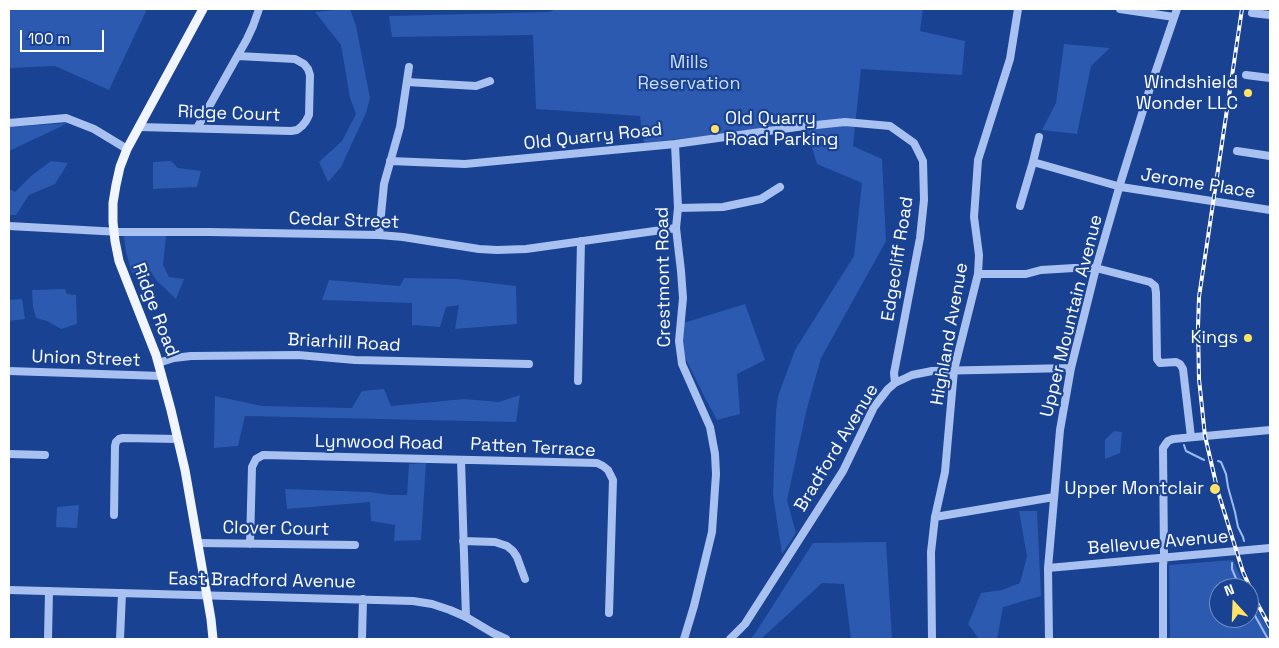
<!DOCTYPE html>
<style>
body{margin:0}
#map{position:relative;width:1279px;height:648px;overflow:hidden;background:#194292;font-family:"Space Grotesk",sans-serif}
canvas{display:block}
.frame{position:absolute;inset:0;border:10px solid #fff;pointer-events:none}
.north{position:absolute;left:1209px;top:578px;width:50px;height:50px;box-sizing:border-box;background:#194292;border:1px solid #758ebe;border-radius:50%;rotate:340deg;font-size:14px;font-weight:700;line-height:20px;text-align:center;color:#fff}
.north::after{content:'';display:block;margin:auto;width:18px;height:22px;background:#ffe266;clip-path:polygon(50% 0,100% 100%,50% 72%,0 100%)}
.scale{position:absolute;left:20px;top:30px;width:84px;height:22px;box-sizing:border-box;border:2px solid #fff;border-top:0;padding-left:6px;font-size:15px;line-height:18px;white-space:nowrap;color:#fff;-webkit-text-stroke:4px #194292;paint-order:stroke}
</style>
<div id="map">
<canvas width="1279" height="648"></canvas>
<div class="frame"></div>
<div class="north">N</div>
<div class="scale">100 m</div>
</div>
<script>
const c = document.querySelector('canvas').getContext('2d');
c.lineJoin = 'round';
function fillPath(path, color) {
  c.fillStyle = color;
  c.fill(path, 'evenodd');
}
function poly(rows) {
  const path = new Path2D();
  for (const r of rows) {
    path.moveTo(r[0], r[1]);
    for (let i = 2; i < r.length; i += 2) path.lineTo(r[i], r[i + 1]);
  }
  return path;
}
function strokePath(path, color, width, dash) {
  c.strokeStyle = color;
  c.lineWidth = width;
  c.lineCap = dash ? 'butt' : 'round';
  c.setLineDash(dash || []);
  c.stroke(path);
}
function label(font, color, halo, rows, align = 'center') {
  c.font = font + ' "Space Grotesk",sans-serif';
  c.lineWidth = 4.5;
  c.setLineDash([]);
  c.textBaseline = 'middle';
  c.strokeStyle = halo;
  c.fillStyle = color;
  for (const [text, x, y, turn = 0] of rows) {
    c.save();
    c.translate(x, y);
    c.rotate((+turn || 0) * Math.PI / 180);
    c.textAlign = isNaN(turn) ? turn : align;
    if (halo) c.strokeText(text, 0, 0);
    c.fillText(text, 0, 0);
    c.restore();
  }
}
const green = poly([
 [9,9,147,9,109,90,55,66,9,68],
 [345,9,350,9,356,26,370,98,366,113,341,167,328,182,319,162,342,141,356,114,350,98,341,45,315,12],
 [557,9,923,9,920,31,965,41,962,75,861,69,853,146,882,159,886,241,821,358,807,408,787,500,796,533,782,554,773,495,776,412,778,396,795,350,854,256,862,183,817,164,805,124,644,143,640,116,536,109,533,35,392,37,389,16,549,12],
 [1064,44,1110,48,1091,66,1077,134,1042,130,1056,103],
 [67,123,58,128,9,151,9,127],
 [51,161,68,163,55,184,29,195,16,215,9,215,9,189,15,192,31,176],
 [171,161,178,168,201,171,197,187,153,189,153,162],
 [124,236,166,236,163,265,169,277,184,279,176,299,157,281,148,268,132,273,126,252],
 [404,278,457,279,516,286,517,324,455,329,459,305,446,307,440,327,412,325,412,303,322,300,329,280,400,286],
 [65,289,67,294,76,295,77,324,61,329,47,321,36,318,33,307,32,290],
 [22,299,25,319,9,321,9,300],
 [745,304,765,360,737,374,740,414,717,420,705,398,683,353,683,323],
 [384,389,391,406,464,399,499,402,520,395,516,422,245,416,238,446,214,448,215,396,262,406,352,408,362,391],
 [1114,431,1122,432,1120,453,1105,459,1105,440],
 [426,463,421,540,394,541,395,525,371,521,370,502,287,509,285,489,370,492,390,495,407,495,409,464],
 [79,505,77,528,56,527,57,507],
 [1019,511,1037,511,1041,596,1003,607,997,639,979,639,968,624,981,593,1002,590,1020,583,1027,556],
 [886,542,892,639,851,639,844,584,822,583,761,639,750,639,754,635,813,543],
 [1233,560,1246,588,1219,588,1219,618,1249,618,1249,595,1270,633,1270,639,1170,639,1169,565]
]);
const stream = poly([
 [1184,445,1186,451,1204,460],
 [1218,461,1221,462,1226,474,1228,487,1235,512,1238,527,1243,537,1244,541],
 [1232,563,1232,569,1240,588],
 [1249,605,1268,639]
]);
const minor = poly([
 [1120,9,1174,17],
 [1252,13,1270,15],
 [1246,75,1270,78],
 [407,82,476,86,490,81],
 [9,123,66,118,94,129,127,149],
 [139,127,291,131,297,130,302,126,306,121,309,115,310,75,308,69,304,64,295,59,238,56],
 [197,128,247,39,253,26,259,9],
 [675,144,678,208,676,228,681,271,683,298,679,341,682,364,710,427,715,454,716,474,712,532,694,606,684,639],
 [1237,151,1270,156],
 [390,161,465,164,675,144,797,127,845,122,890,126,914,143,923,161,924,200,920,238,894,373,895,383],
 [1033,162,1121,187,1270,210],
 [1020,206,1033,162,1039,137],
 [678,208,723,207,761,199,780,187],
 [9,226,120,232,209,232,379,235,403,237,479,249,497,250,526,249,676,228],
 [379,235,384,184,400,127,409,67],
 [978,274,1026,274,1041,270,1074,268,1096,268,1150,282,1155,286,1156,293,1157,359,1160,363,1176,362,1180,364,1183,369,1191,437],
 [158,363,174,358,191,356,298,355,355,360,529,364],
 [9,371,162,376],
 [578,381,581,241],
 [9,454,45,455],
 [461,460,466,617],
 [114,515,115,446,116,442,119,439,123,438,178,439],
 [935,517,1054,497],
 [463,541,495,542,507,546,513,551,517,557,525,579],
 [198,543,355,545],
 [250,544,252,467,256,459,263,455,597,463,603,466,608,470,613,480,609,613],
 [1048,568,1270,548],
 [9,590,413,601,432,604,450,610,466,617,493,633,506,639],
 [48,639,49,591],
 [120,639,122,593],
 [362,639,363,599],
 [730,639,745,624,843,471,874,407,888,389,895,383,912,375,932,371,1071,368],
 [932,639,931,552,935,517,945,472,954,370,978,274,979,255,974,217,978,160,1010,59,1018,9],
 [1049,639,1048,568,1060,430,1071,368,1096,268,1121,181,1150,88,1177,9],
 [1163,639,1163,565,1164,557,1163,448,1165,445,1168,441,1173,439,1270,430]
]);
const major = poly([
 [203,9,127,149,120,167,116,185,113,203,113,222,115,241,119,261,156,355,171,410,185,470,211,619,213,639]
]);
const rail = poly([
 [1242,9,1199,297,1198,327,1199,379,1205,436,1218,492,1243,572,1257,603,1270,627]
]);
const markers = [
 [1248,93,5,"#ffe266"],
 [715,129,5,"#ffe266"],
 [1248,338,5,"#ffe266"],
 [1215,489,6,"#ffe266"]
];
const parkNames = [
 ["Mills",689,63],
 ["Reservation",689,84]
];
const poiNames = [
 ["Windshield",1238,83],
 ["Wonder LLC",1238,104],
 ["Old Quarry",725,119,"left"],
 ["Road Parking",725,140,"left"],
 ["Kings",1238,338],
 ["Upper Montclair",1204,489]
];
const streetNames = [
 ["Ridge Court",229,114,2],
 ["Old Quarry Road",593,137,-6],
 ["Jerome Place",1198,184,9],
 ["Cedar Street",344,221,2],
 ["Edgecliff Road",898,259,-81],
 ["Crestmont Road",664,277,-91],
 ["Ridge Road",155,310,69],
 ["Upper Mountain Avenue",1072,316,-76],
 ["Highland Avenue",950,334,-80],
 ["Briarhill Road",344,343,3],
 ["Union Street",86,359,2],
 ["Lynwood Road",379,443,1],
 ["Patten Terrace",533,448,3],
 ["Bradford Avenue",837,448,-59],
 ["Clover Court",276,529,1],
 ["Bellevue Avenue",1158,543,-5],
 ["East Bradford Avenue",262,581,1]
];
fillPath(green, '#2b5ab0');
strokePath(stream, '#9bbbf2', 2);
strokePath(minor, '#a8c1f0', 8);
strokePath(major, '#f0f5ff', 9);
strokePath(rail, '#fff', 4);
strokePath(rail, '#194292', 2, [5.5]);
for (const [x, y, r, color] of markers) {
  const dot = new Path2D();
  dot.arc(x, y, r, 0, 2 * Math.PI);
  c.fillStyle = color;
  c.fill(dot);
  strokePath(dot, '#194292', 2);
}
label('18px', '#cedefb', '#194292', parkNames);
label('18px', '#fff', '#194292', poiNames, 'right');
label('18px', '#fff', '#194292', streetNames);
</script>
